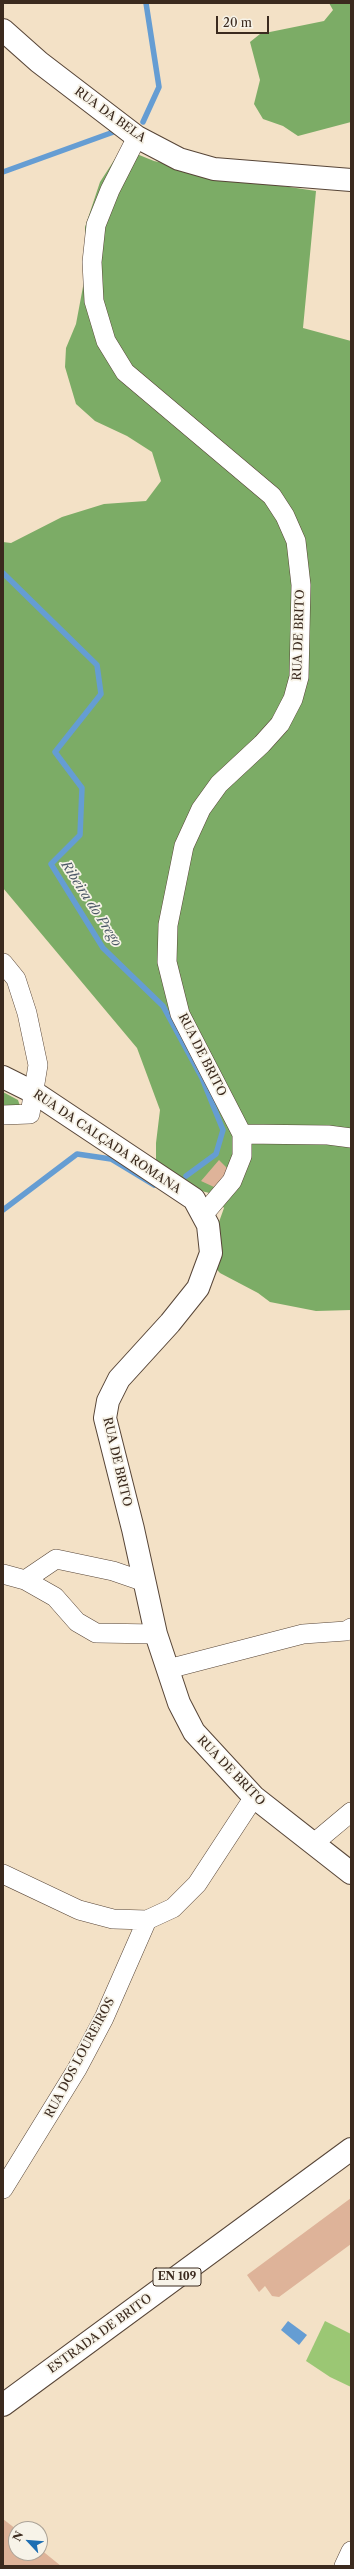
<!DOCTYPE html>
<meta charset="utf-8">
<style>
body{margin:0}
#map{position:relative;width:354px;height:2569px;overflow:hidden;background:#f3e1c6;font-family:"Libre Caslon Text",serif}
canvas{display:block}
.frame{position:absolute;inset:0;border:4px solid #3b2a1e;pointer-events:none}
.north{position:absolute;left:8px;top:2521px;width:40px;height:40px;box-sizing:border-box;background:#f7f3e8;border:1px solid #aca397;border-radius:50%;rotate:296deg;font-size:11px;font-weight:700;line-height:16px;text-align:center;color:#3b2a1e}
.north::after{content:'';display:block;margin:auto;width:14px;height:18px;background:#1f6fb2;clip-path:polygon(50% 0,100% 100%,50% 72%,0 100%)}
.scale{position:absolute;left:216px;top:16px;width:53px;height:18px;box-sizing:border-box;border:2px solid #3b2a1e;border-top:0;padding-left:5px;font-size:12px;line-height:14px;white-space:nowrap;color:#3b2a1e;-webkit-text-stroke:3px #f7f3e8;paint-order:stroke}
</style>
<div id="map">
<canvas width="354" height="2569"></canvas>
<div class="frame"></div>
<div class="north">N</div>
<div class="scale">20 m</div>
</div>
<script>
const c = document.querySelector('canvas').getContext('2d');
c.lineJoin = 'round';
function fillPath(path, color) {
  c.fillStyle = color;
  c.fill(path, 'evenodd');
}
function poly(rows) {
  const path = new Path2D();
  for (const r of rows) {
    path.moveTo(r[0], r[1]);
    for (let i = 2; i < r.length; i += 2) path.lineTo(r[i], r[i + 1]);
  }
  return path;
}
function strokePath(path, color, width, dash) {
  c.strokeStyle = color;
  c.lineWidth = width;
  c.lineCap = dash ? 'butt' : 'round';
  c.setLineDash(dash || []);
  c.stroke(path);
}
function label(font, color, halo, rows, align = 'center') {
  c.font = font + ' "Libre Caslon Text",serif';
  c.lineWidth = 3.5;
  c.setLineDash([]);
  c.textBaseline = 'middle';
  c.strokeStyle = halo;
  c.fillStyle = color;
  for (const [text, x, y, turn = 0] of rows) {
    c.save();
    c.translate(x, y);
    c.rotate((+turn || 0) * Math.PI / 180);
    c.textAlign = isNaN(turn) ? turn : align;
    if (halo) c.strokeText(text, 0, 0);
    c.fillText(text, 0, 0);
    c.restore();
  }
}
const green = poly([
 [325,2321,351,2334,351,2387,330,2377,306,2361]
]);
const forest = poly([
 [329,3,351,3,351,122,298,136,283,126,263,119,254,104,260,80,250,42,260,34,324,21,333,10],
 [122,148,154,161,236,179,316,191,303,328,351,341,351,1310,316,1311,270,1302,258,1293,220,1273,206,1258,224,1208,213,1194,171,1183,156,1166,156,1143,160,1110,137,1048,3,888,3,542,11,543,62,517,104,504,146,501,161,481,152,452,127,436,95,421,76,404,65,367,66,348,76,324,85,276,85,227,100,182],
 [3,1092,18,1100,22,1112,3,1120]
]);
const water = poly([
 [288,2321,307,2335,299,2345,281,2330]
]);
const stream = poly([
 [143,122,159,87,146,3],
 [3,172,119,130],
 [3,573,97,665,101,694,55,752,82,788,80,835,51,864,103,948,163,1006,202,1078,223,1130,216,1154,186,1176],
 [3,1210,77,1154,111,1159,154,1185]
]);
const building = poly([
 [219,1160,229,1170,214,1187,201,1181],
 [351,2198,351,2244,279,2297,272,2296,265,2286,259,2292,247,2275],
 [3,2519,16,2529,16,2553,40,2553,40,2549,61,2566,3,2566]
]);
const street = poly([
 [137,137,110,190,96,225,92,262,94,301,106,341,125,372,272,496,285,516,296,541,301,585,299,677,293,699,280,724,262,744,219,784,201,809,184,846,168,925,167,962,180,1014,242,1134,242,1156,232,1181,203,1215],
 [3,963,16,979,27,1013,38,1065,30,1114,3,1115],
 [242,1134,328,1135,351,1138],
 [3,1574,25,1580,55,1597,77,1622,96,1633,156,1634],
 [25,1580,56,1559,113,1571,145,1582],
 [168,1669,303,1634,346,1631,351,1628],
 [314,1843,351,1812],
 [3,1874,79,1910,113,1919,147,1920,173,1908,197,1884,254,1797],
 [3,2189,77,2069,104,2018,147,1920],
 [344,2566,351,2551]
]);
const secondary = poly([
 [3,30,39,62,137,137,179,159,214,169,351,180],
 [3,1077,35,1093,194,1199,208,1225,211,1253,198,1288,170,1323,119,1379,108,1401,105,1418,133,1529,156,1634,179,1703,194,1732,254,1797,351,1873]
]);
const primary = poly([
 [3,2405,351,2149]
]);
const shields = [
 [177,2277,48]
];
const shieldNames = [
 ["EN 109",177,2277]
];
const streetNames = [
 ["RUA DA BELA",110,115,36],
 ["RUA DE BRITO",299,635,-88],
 ["RUA DE BRITO",202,1055,63],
 ["RUA DA CALÇADA ROMANA",107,1142,34],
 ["RUA DE BRITO",117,1462,77],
 ["RUA DE BRITO",231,1771,46],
 ["RUA DOS LOUREIROS",80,2058,-62],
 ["ESTRADA DE BRITO",100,2334,-36]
];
const waterNames = [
 ["Ribeira do Prego",91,904,57]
];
fillPath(green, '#9bc774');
fillPath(forest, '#7cac66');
fillPath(water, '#659dd3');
strokePath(stream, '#659dd3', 5.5);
fillPath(building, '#deb399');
strokePath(street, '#574537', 20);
strokePath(secondary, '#574537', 24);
strokePath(primary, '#574537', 24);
strokePath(street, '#fff', 19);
strokePath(secondary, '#fff', 22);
strokePath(primary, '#fff', 22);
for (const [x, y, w] of shields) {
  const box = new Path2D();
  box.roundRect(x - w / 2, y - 9, w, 18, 3);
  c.fillStyle = '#f7f3e8';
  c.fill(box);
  strokePath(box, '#3b2a1e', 1);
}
label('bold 11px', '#3b2a1e', null, shieldNames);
label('12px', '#3b2a1e', '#f7f3e8', streetNames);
label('italic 13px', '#4c5866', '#f7f3e8', waterNames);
</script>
